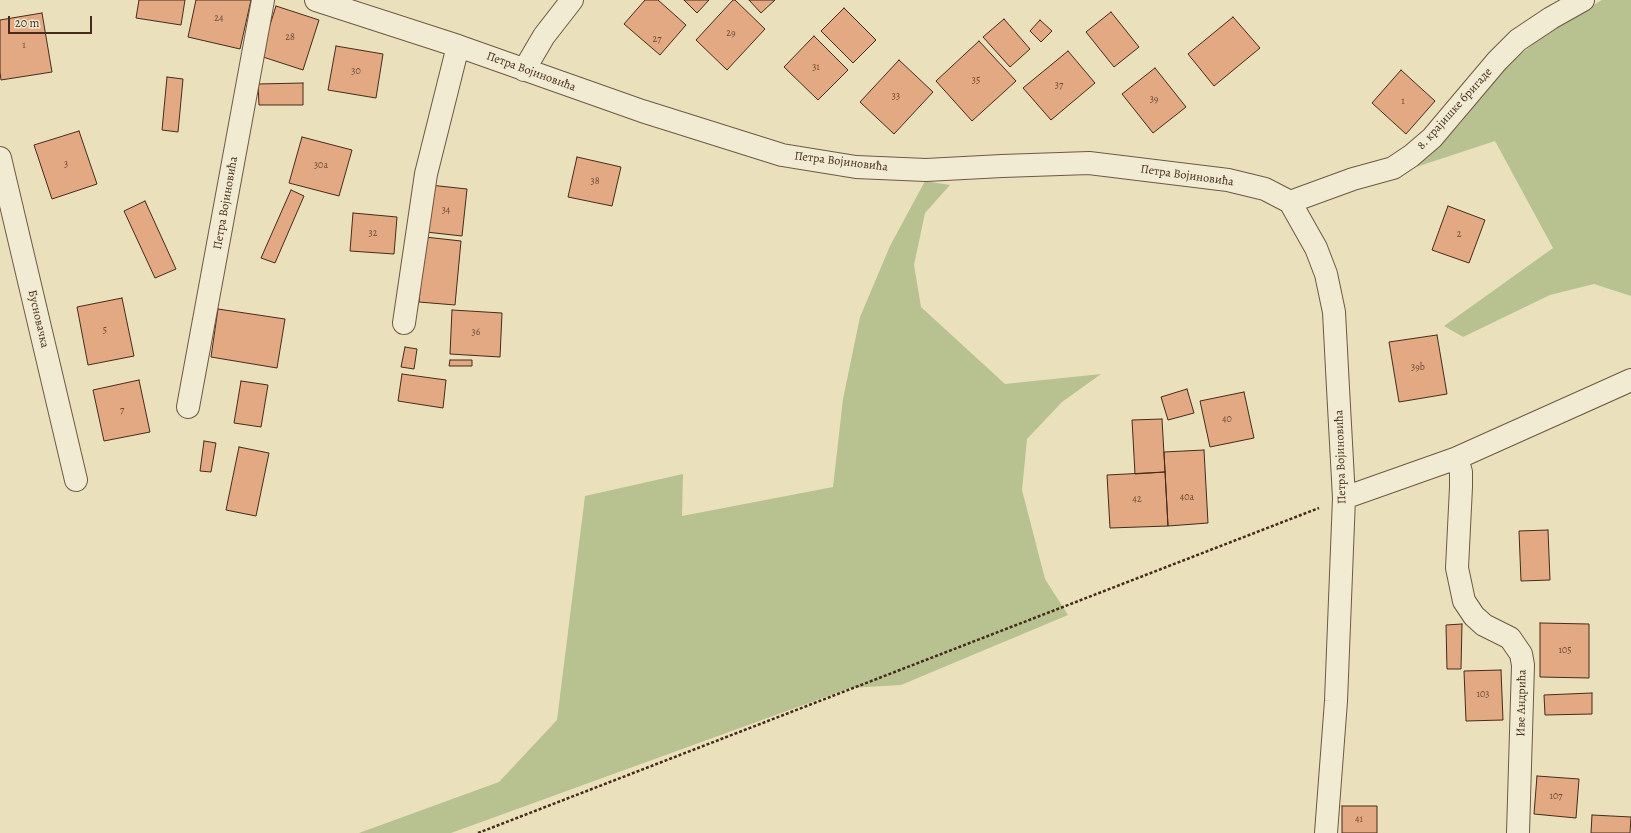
<!DOCTYPE html>
<meta charset="utf-8">
<style>
body{margin:0}
#map{position:relative;width:1631px;height:833px;overflow:hidden;background:#eae0bb;font-family:Alegreya,serif}
canvas{display:block}
.scale{position:absolute;left:8px;top:16px;width:84px;height:18px;box-sizing:border-box;border:2px solid #462a1b;border-top:0;padding-left:5px;font-size:12px;line-height:14px;white-space:nowrap;color:#462a1b;-webkit-text-stroke:3px #f1ebd3;paint-order:stroke}
</style>
<div id="map">
<canvas width="1631" height="833"></canvas>
<div class="scale">20 m</div>
</div>
<script>
const c = document.querySelector('canvas').getContext('2d');
c.lineJoin = 'round';
function fillPath(path, color) {
  c.fillStyle = color;
  c.fill(path, 'evenodd');
}
function poly(rows) {
  const path = new Path2D();
  for (const r of rows) {
    path.moveTo(r[0], r[1]);
    for (let i = 2; i < r.length; i += 2) path.lineTo(r[i], r[i + 1]);
  }
  return path;
}
function strokePath(path, color, width, dash) {
  c.strokeStyle = color;
  c.lineWidth = width;
  c.lineCap = dash ? 'butt' : 'round';
  c.setLineDash(dash || []);
  c.stroke(path);
}
function label(font, color, halo, rows, align = 'center') {
  c.font = font + ' Alegreya,serif';
  c.lineWidth = 3;
  c.setLineDash([]);
  c.textBaseline = 'middle';
  c.strokeStyle = halo;
  c.fillStyle = color;
  for (const [text, x, y, turn = 0] of rows) {
    c.save();
    c.translate(x, y);
    c.rotate((+turn || 0) * Math.PI / 180);
    c.textAlign = isNaN(turn) ? turn : align;
    if (halo) c.strokeText(text, 0, 0);
    c.fillText(text, 0, 0);
    c.restore();
  }
}
const green = poly([
 [1602,0,1631,0,1631,296,1594,284,1550,295,1463,337,1444,326,1553,248,1495,141,1416,167,1460,124,1499,73,1552,28],
 [925,181,950,185,925,213,914,265,921,307,1005,384,1101,374,1062,402,1027,439,1022,490,1045,579,1068,615,901,685,850,688,451,833,359,833,499,782,557,720,585,496,683,474,682,516,833,487,843,399,860,317,890,246]
]);
const building = poly([
 [139,0,185,0,181,25,136,18,139,0],
 [196,0,251,0,240,49,188,37,196,0],
 [645,0,658,0,686,25,660,55,624,24,645,0],
 [684,0,709,0,697,13,684,0],
 [733,0,735,0,765,29,727,70,696,40,733,0],
 [749,0,775,0,761,13,749,0],
 [276,6,319,20,303,70,260,56,276,6],
 [844,8,876,40,853,63,821,31,844,8],
 [1111,12,1139,47,1114,67,1086,32,1111,12],
 [42,13,52,72,1,80,0,72,0,20,42,13],
 [1233,17,1260,48,1214,86,1188,54,1233,17],
 [1004,19,1030,49,1010,67,983,37,1004,19],
 [1040,20,1052,31,1041,42,1030,31,1040,20],
 [814,36,848,70,818,100,784,67,814,36],
 [979,41,1016,81,972,121,936,81,979,41],
 [336,46,383,54,376,98,328,90,336,46],
 [1068,51,1095,83,1051,120,1023,88,1068,51],
 [899,60,933,92,894,134,860,102,899,60],
 [1155,68,1186,107,1153,133,1122,94,1155,68],
 [1401,70,1435,101,1406,134,1372,103,1401,70],
 [167,77,183,79,178,132,162,130,167,77],
 [303,83,303,105,259,105,258,84,303,83],
 [79,131,97,184,52,199,34,145,79,131],
 [302,137,352,150,339,196,289,183,302,137],
 [577,157,621,167,612,206,568,197,577,157],
 [430,185,467,189,462,236,426,232,430,185],
 [291,190,304,196,275,263,261,258,291,190],
 [145,201,176,269,155,278,124,211,145,201],
 [1448,206,1485,220,1469,263,1432,250,1448,206],
 [353,213,397,217,394,254,350,251,353,213],
 [425,237,461,241,455,305,419,302,425,237],
 [122,298,134,356,88,365,77,307,122,298],
 [218,309,285,319,277,368,211,357,218,309],
 [452,310,502,313,500,357,450,354,452,310],
 [1437,335,1447,394,1399,402,1389,342,1437,335],
 [405,347,417,349,414,369,401,367,405,347],
 [450,360,472,360,472,366,449,366,450,360],
 [402,374,446,380,443,408,398,401,402,374],
 [139,380,150,432,104,441,93,390,139,380],
 [241,381,268,385,261,427,234,423,241,381],
 [1187,389,1194,413,1168,420,1161,397,1187,389],
 [1244,392,1254,438,1210,447,1200,401,1244,392],
 [1162,419,1165,472,1135,474,1132,420,1162,419],
 [204,441,216,443,211,472,200,471,204,441],
 [239,447,269,453,256,516,226,510,239,447],
 [1204,450,1208,523,1168,526,1164,452,1204,450],
 [1165,472,1168,526,1110,528,1107,475,1165,472],
 [1548,530,1550,580,1521,581,1519,531,1548,530],
 [1540,623,1589,624,1589,678,1540,677,1540,623],
 [1462,624,1461,669,1447,669,1446,625,1462,624],
 [1501,670,1503,720,1466,721,1464,671,1501,670],
 [1592,693,1592,714,1545,715,1544,695,1592,693],
 [1537,776,1579,779,1576,818,1534,814,1537,776],
 [1342,806,1377,806,1377,833,1342,833,1342,806],
 [1592,815,1631,817,1630,833,1591,833,1592,815]
]);
const path = poly([
 [478,833,1319,508]
]);
const street = poly([
 [316,0,458,46,642,111,782,155,856,167,926,170,1002,166,1089,163,1228,180,1265,189,1290,202,1316,248,1326,274,1334,312,1338,388,1344,498,1336,701,1326,833],
 [524,70,544,36,572,0],
 [0,158,76,480],
 [1290,202,1353,179,1393,168,1411,156,1432,138,1497,61,1518,40,1551,18,1583,0],
 [404,323,426,174,458,46],
 [188,407,263,0],
 [1457,458,1461,472,1461,487,1457,568,1464,601,1474,616,1484,625,1510,638,1521,654,1523,665,1518,833],
 [1344,498,1457,458,1631,380]
]);
const numberNames = [
 ["24",219,19],
 ["29",731,34],
 ["28",290,38],
 ["27",657,40],
 ["1",24,46],
 ["31",816,68],
 ["30",356,72],
 ["35",976,81],
 ["37",1059,86],
 ["33",896,97],
 ["39",1154,100],
 ["1",1403,102],
 ["3",66,165],
 ["30a",321,166],
 ["38",595,182],
 ["34",446,211],
 ["32",373,234],
 ["2",1459,235],
 ["5",105,331],
 ["36",476,333],
 ["39b",1418,368],
 ["7",122,411],
 ["40",1227,420],
 ["40a",1187,498],
 ["42",1137,500],
 ["105",1565,651],
 ["103",1483,695],
 ["107",1556,797],
 ["41",1359,820]
];
const streetNames = [
 ["Петра Војиновића",531,72,20],
 ["8. крајишке бригаде",1455,109,-48],
 ["Петра Војиновића",841,162,7],
 ["Петра Војиновића",1187,176,8],
 ["Петра Војиновића",226,203,-80],
 ["Бусновачка",38,319,77],
 ["Петра Војиновића",1341,457,-92],
 ["Иве Андрића",1522,703,-89]
];
fillPath(green, '#b7c290');
fillPath(building, '#e2a983');
strokePath(building, '#462a1b', 1);
strokePath(street, '#6f5843', 24);
strokePath(path, '#462a1b', 2.5, [3, 2]);
strokePath(street, '#f1ebd3', 22);
label('10px', '#6d4a35', null, numberNames);
label('12px', '#462a1b', '#f1ebd3', streetNames);
</script>
